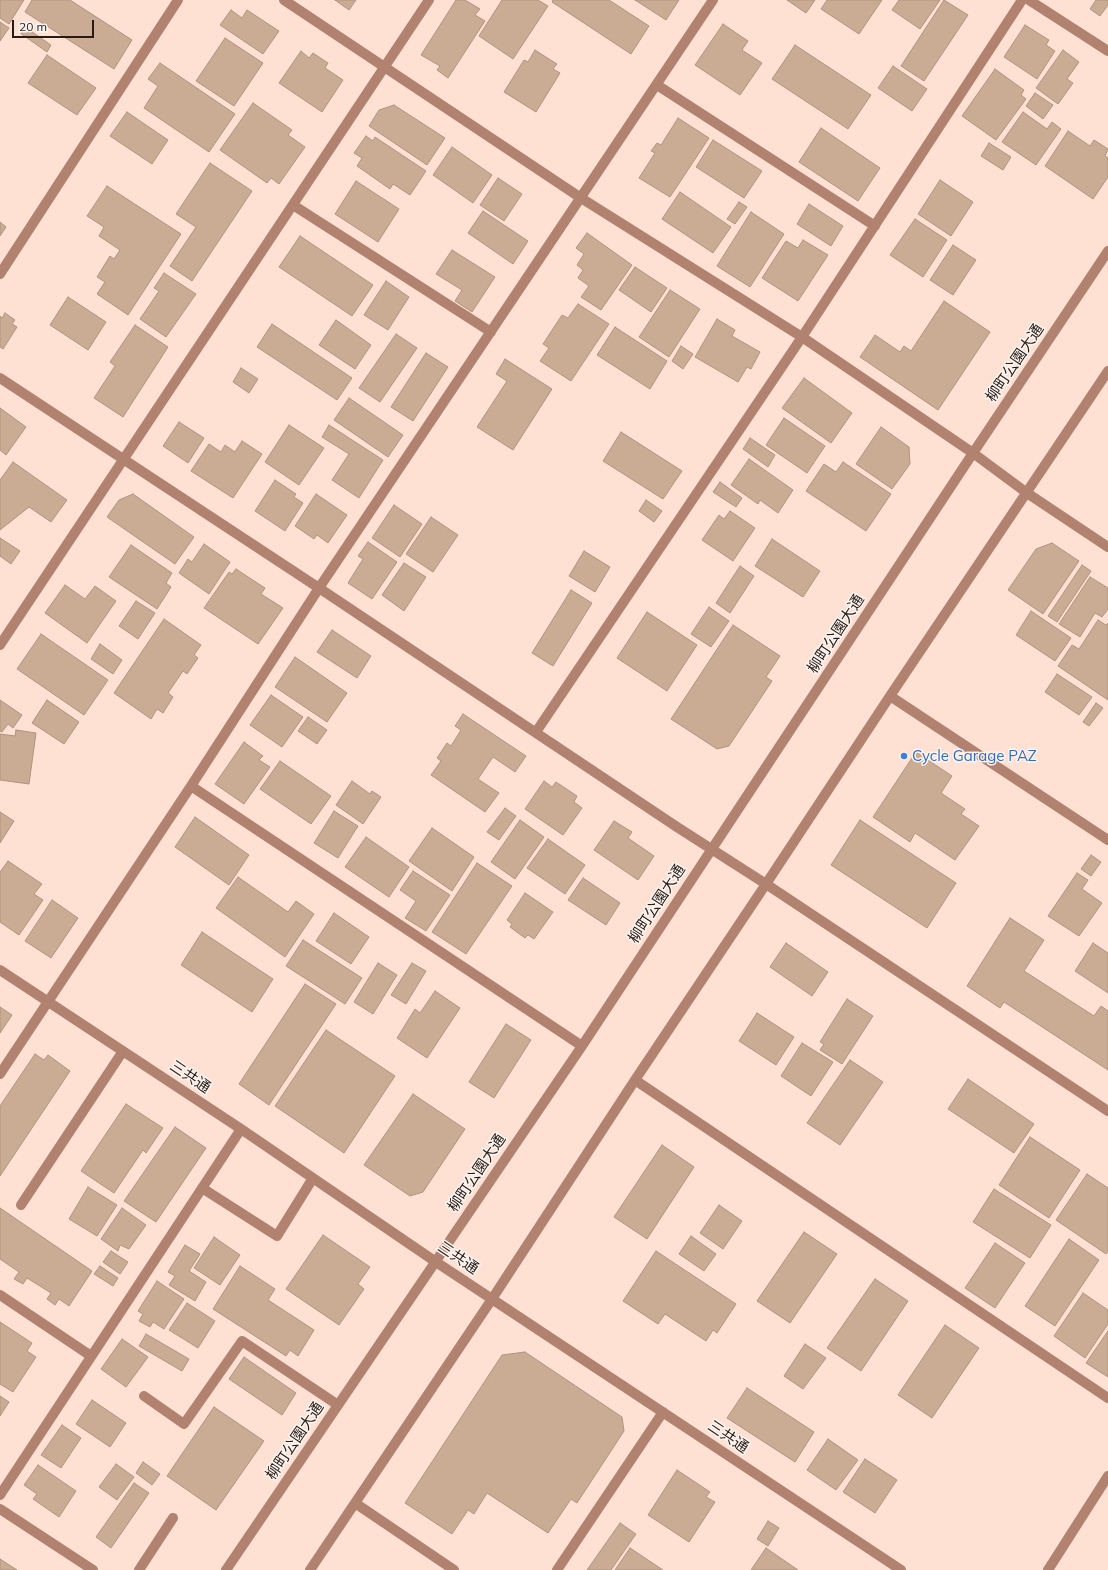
<!DOCTYPE html>
<meta charset="utf-8">
<style>
body{margin:0}
#map{position:relative;width:1108px;height:1570px;overflow:hidden;background:#ffe1d3;font-family:Mulish,sans-serif}
canvas{display:block}
.scale{position:absolute;left:12px;top:20px;width:82px;height:18px;box-sizing:border-box;border:2px solid #271b14;border-top:0;padding-left:5px;font-size:12px;line-height:14px;white-space:nowrap;color:#271b14;-webkit-text-stroke:3px #fbf4f0;paint-order:stroke}
</style>
<div id="map">
<canvas width="1108" height="1570"></canvas>
<div class="scale">20 m</div>
</div>
<script>
const c = document.querySelector('canvas').getContext('2d');
c.lineJoin = 'round';
function fillPath(path, color) {
  c.fillStyle = color;
  c.fill(path, 'evenodd');
}
function poly(rows) {
  const path = new Path2D();
  for (const r of rows) {
    path.moveTo(r[0], r[1]);
    for (let i = 2; i < r.length; i += 2) path.lineTo(r[i], r[i + 1]);
  }
  return path;
}
function strokePath(path, color, width, dash) {
  c.strokeStyle = color;
  c.lineWidth = width;
  c.lineCap = dash ? 'butt' : 'round';
  c.setLineDash(dash || []);
  c.stroke(path);
}
function label(font, color, halo, rows, align = 'center') {
  c.font = font + ' Mulish,"Noto Sans JP",sans-serif';
  c.lineWidth = 3;
  c.setLineDash([]);
  c.textBaseline = 'middle';
  c.strokeStyle = halo;
  c.fillStyle = color;
  for (const [text, x, y, turn = 0] of rows) {
    c.save();
    c.translate(x, y);
    c.rotate((+turn || 0) * Math.PI / 180);
    c.textAlign = isNaN(turn) ? turn : align;
    if (halo) c.strokeText(text, 0, 0);
    c.fillText(text, 0, 0);
    c.restore();
  }
}
const building = poly([
 [0,0,24,0,9,24,0,18,0,0],
 [32,0,70,0,132,40,114,69,25,12,32,0],
 [335,0,356,0,349,10,335,0],
 [456,0,465,0,480,9,475,15,485,21,448,78,437,70,440,66,421,55,456,0],
 [502,0,538,0,548,6,513,59,479,36,502,0],
 [553,0,609,0,649,26,631,54,552,2,553,0],
 [635,0,679,0,666,20,635,0],
 [787,0,815,0,806,13,787,0],
 [827,0,882,0,859,34,821,9,827,0],
 [899,0,940,0,920,29,892,10,899,0],
 [944,0,968,15,924,81,901,66,944,0],
 [1096,0,1108,0,1108,5,1100,16,1090,9,1096,0],
 [231,10,242,18,247,10,279,31,263,54,220,25,231,10],
 [0,22,9,28,0,41,0,22],
 [723,24,748,41,742,50,762,63,740,95,695,65,723,24],
 [1025,25,1049,40,1046,45,1055,51,1037,79,1004,57,1025,25],
 [25,27,51,45,47,52,20,33,25,27],
 [225,38,263,63,234,106,196,81,225,38],
 [795,45,871,95,848,129,772,79,795,45],
 [535,50,557,64,553,69,560,73,536,112,504,92,524,60,528,62,535,50],
 [1063,50,1079,62,1067,79,1073,83,1058,104,1036,88,1063,50],
 [301,51,309,58,313,53,328,63,325,68,343,80,322,112,279,83,301,51],
 [47,55,96,88,77,115,28,83,47,55],
 [160,63,235,114,209,152,144,108,158,86,148,79,160,63],
 [893,66,927,89,912,111,878,88,893,66],
 [995,69,1024,90,1021,95,1026,99,996,140,962,116,995,69],
 [1035,93,1053,105,1043,119,1026,106,1035,93],
 [253,103,292,130,288,135,305,147,279,184,271,178,267,183,220,150,253,103],
 [394,105,445,138,427,165,369,126,379,110,394,105],
 [127,112,168,140,152,164,110,136,127,112],
 [1023,112,1047,129,1052,122,1061,129,1036,165,1002,142,1023,112],
 [678,118,709,138,670,197,639,178,655,153,651,151,657,143,661,145,678,118],
 [821,128,880,168,858,201,799,162,821,128],
 [1068,131,1090,146,1094,140,1108,149,1105,156,1108,158,1108,177,1093,199,1045,166,1068,131],
 [366,136,373,141,375,137,426,171,410,195,393,184,390,189,357,166,362,158,354,153,366,136],
 [713,140,762,171,744,198,696,167,713,140],
 [989,143,1011,157,1003,170,981,156,989,143],
 [452,147,492,175,473,203,433,175,452,147],
 [210,163,252,191,192,281,170,266,196,227,176,214,210,163],
 [498,178,522,194,504,221,480,205,498,178],
 [940,180,973,202,951,236,918,214,940,180],
 [356,181,399,209,378,242,335,214,356,181],
 [107,186,181,234,128,315,97,294,105,282,97,277,110,256,114,259,120,250,99,236,104,227,87,216,107,186],
 [680,192,731,227,713,253,662,219,680,192],
 [739,202,747,207,735,224,727,219,739,202],
 [809,204,843,226,831,246,797,224,809,204],
 [483,211,528,241,513,264,468,233,483,211],
 [751,212,784,234,750,287,717,266,751,212],
 [915,219,947,240,923,277,890,255,915,219],
 [0,222,6,227,0,236,0,222],
 [587,233,632,265,601,310,581,297,589,286,578,278,583,270,577,265,584,254,576,248,587,233],
 [300,236,373,285,352,316,279,267,300,236],
 [803,240,828,255,798,301,762,278,786,241,798,248,803,240],
 [953,245,976,260,953,295,930,280,953,245],
 [452,250,495,277,472,312,455,301,462,290,436,274,452,250],
 [635,267,667,288,651,312,619,290,635,267],
 [164,273,196,294,166,337,140,319,159,291,154,288,164,273],
 [386,281,409,297,388,330,364,315,386,281],
 [670,290,700,309,669,357,639,337,670,290],
 [68,297,106,322,88,350,50,325,68,297],
 [944,301,990,332,938,410,860,357,875,335,900,352,904,346,911,351,944,301],
 [578,304,609,324,571,381,540,361,549,348,543,344,562,315,568,318,578,304],
 [5,313,15,320,12,324,17,327,3,349,0,347,0,316,2,318,5,313],
 [717,319,735,330,732,336,760,352,751,369,747,367,738,382,695,357,717,319],
 [336,320,371,345,355,369,319,345,336,320],
 [272,324,352,378,337,400,257,347,272,324],
 [135,325,168,347,123,417,94,398,115,366,110,362,135,325],
 [615,327,667,361,650,389,597,355,615,327],
 [396,334,417,348,380,402,359,388,396,334],
 [681,346,693,354,683,369,672,361,681,346],
 [426,353,448,367,413,421,391,407,426,353],
 [505,359,552,389,513,450,477,427,507,381,496,374,505,359],
 [241,368,258,379,249,393,233,382,241,368],
 [804,378,852,413,831,443,782,408,804,378],
 [349,398,403,435,388,457,334,420,349,398],
 [0,408,26,427,6,455,0,450,0,408],
 [784,418,825,446,807,473,766,445,784,418],
 [179,422,204,438,188,463,163,446,179,422],
 [289,425,324,448,299,485,265,462,289,425],
 [329,425,383,460,359,498,332,480,349,454,322,437,329,425],
 [881,427,909,447,910,464,892,489,856,464,881,427],
 [621,432,682,471,663,499,603,461,621,432],
 [750,438,775,455,768,467,743,449,750,438],
 [242,441,262,454,233,498,191,471,209,444,221,452,225,445,235,452,242,441],
 [749,459,793,490,778,513,760,500,758,504,731,485,749,459],
 [13,462,67,500,51,522,29,507,0,530,0,480,13,462],
 [843,462,891,494,866,531,806,491,824,464,836,472,843,462],
 [275,480,296,494,294,497,303,503,285,531,255,511,275,480],
 [720,482,742,498,736,507,713,492,720,482],
 [133,494,194,537,175,564,107,517,119,500,133,494],
 [316,494,347,515,328,543,317,535,314,539,295,526,316,494],
 [646,500,662,511,654,522,639,511,646,500],
 [394,505,422,524,400,557,372,538,394,505],
 [730,511,755,528,733,561,702,540,719,515,724,519,730,511],
 [431,517,458,535,433,572,406,554,431,517],
 [0,538,20,551,11,564,0,556,0,538],
 [772,539,820,571,803,597,755,566,772,539],
 [368,542,397,562,372,599,348,583,363,559,358,556,368,542],
 [1052,543,1079,561,1043,614,1008,590,1036,549,1052,543],
 [204,544,230,562,209,594,179,573,188,559,192,562,204,544],
 [131,545,172,573,166,583,171,587,157,609,109,577,131,545],
 [584,551,610,567,595,592,569,576,584,551],
 [404,563,426,577,404,611,382,595,404,563],
 [1082,565,1091,571,1057,622,1048,616,1082,565],
 [740,566,754,576,730,613,716,603,740,566],
 [236,569,265,588,261,594,283,608,258,644,204,608,229,572,232,574,236,569],
 [1090,577,1108,588,1108,609,1102,617,1095,613,1080,637,1059,624,1090,577],
 [65,585,85,599,95,586,116,601,87,643,45,613,65,585],
 [571,590,592,603,553,666,532,653,571,590],
 [136,601,155,613,138,639,119,626,136,601],
 [709,607,729,621,711,647,691,634,709,607],
 [1031,611,1071,638,1055,661,1016,635,1031,611],
 [647,612,697,645,667,691,617,658,647,612],
 [164,619,201,645,194,655,198,658,187,674,183,671,168,693,173,697,163,713,157,709,151,719,114,693,164,619],
 [1098,620,1106,625,1108,623,1108,700,1058,666,1072,645,1079,649,1098,620],
 [733,625,780,656,766,677,772,681,729,746,717,749,671,719,733,625],
 [332,630,371,656,357,678,317,652,332,630],
 [41,634,108,680,84,715,17,669,41,634],
 [100,644,122,660,113,674,91,659,100,644],
 [295,657,347,693,327,722,275,687,295,657],
 [1057,674,1092,697,1079,715,1045,692,1057,674],
 [271,695,303,717,282,747,250,725,271,695],
 [0,700,22,715,13,728,8,724,2,732,0,731,0,700],
 [47,700,79,722,64,744,32,723,47,700],
 [1096,703,1103,708,1089,726,1083,722,1096,703],
 [463,714,526,756,515,772,493,757,478,779,499,793,485,812,431,775,441,761,437,758,447,743,451,746,461,730,455,726,463,714],
 [308,717,327,730,317,744,298,731,308,717],
 [16,730,36,733,29,784,0,780,0,734,15,736,16,730],
 [244,742,263,756,259,760,270,767,244,804,215,784,244,742],
 [916,752,952,776,941,793,965,809,961,814,979,826,955,860,915,833,910,842,873,817,916,752],
 [280,761,331,796,311,824,260,789,280,761],
 [352,781,370,794,372,791,381,797,363,824,336,805,352,781],
 [544,781,552,787,556,782,577,796,574,802,582,808,563,835,525,809,544,781],
 [505,808,516,816,499,840,487,832,505,808],
 [334,811,358,826,338,858,314,843,334,811],
 [0,812,14,821,0,843,0,812],
 [195,817,249,855,229,885,175,847,195,817],
 [520,820,544,837,515,879,491,862,520,820],
 [860,820,956,883,927,928,831,865,860,820],
 [614,821,632,832,628,838,654,856,638,880,594,850,614,821],
 [432,828,474,857,452,891,409,861,432,828],
 [366,837,409,867,389,897,345,867,366,837],
 [548,839,585,865,565,894,527,868,548,839],
 [1091,855,1101,862,1091,876,1081,869,1091,855],
 [8,861,42,884,34,894,43,900,19,935,0,922,0,872,8,861],
 [477,863,512,886,466,954,432,932,477,863],
 [413,871,450,895,426,931,405,918,416,901,400,890,413,871],
 [1077,873,1088,880,1082,889,1102,903,1079,936,1048,916,1077,873],
 [238,877,288,912,296,901,314,914,285,957,216,908,238,877],
 [583,878,620,903,606,925,568,900,583,878],
 [525,893,553,912,534,939,528,935,525,938,510,927,512,924,507,920,525,893],
 [52,900,78,918,51,958,25,941,52,900],
 [334,913,369,937,351,964,316,941,334,913],
 [1010,918,1044,940,1024,971,1094,1016,1101,1006,1108,1011,1108,1070,1004,1002,1000,1008,967,986,1010,918],
 [202,932,273,979,252,1012,181,965,202,932],
 [303,940,362,978,345,1004,286,966,303,940],
 [786,943,828,972,812,996,770,967,786,943],
 [1093,943,1108,953,1108,993,1075,971,1093,943],
 [378,963,397,975,373,1014,354,1002,378,963],
 [412,963,426,971,406,1004,391,995,412,963],
 [305,984,336,1004,269,1105,239,1084,305,984],
 [435,991,460,1008,427,1058,397,1038,415,1009,420,1013,435,991],
 [847,999,873,1016,842,1064,820,1050,824,1044,820,1042,847,999],
 [0,1007,12,1015,0,1033,0,1007],
 [757,1013,794,1037,776,1065,739,1041,757,1013],
 [506,1024,531,1040,494,1098,469,1082,506,1024],
 [326,1030,395,1076,344,1153,275,1106,326,1030],
 [802,1043,833,1062,811,1096,781,1076,802,1043],
 [35,1054,44,1060,48,1055,70,1071,0,1176,0,1106,35,1054],
 [850,1060,883,1082,840,1145,807,1123,850,1060],
 [968,1079,1034,1124,1014,1153,948,1109,968,1079],
 [413,1094,465,1129,423,1192,410,1196,364,1165,413,1094],
 [126,1104,163,1128,146,1153,143,1150,114,1193,81,1171,126,1104],
 [175,1127,206,1148,156,1222,124,1201,175,1127],
 [1030,1137,1080,1170,1049,1218,999,1185,1030,1137],
 [662,1145,694,1167,647,1239,614,1217,662,1145],
 [1087,1174,1108,1188,1108,1251,1106,1254,1056,1220,1087,1174],
 [88,1187,117,1205,97,1236,69,1219,88,1187],
 [994,1189,1051,1225,1030,1258,973,1222,994,1189],
 [719,1205,742,1221,723,1249,700,1233,719,1205],
 [0,1208,92,1271,69,1306,59,1299,55,1305,47,1299,51,1293,27,1278,23,1284,14,1279,19,1272,0,1259,0,1208],
 [122,1208,146,1225,129,1249,120,1245,118,1251,101,1239,122,1208],
 [804,1232,837,1254,790,1323,757,1301,804,1232],
 [323,1235,370,1267,358,1284,364,1289,339,1325,286,1289,323,1235],
 [691,1236,716,1254,704,1271,679,1254,691,1236],
 [214,1237,240,1255,220,1285,194,1268,214,1237],
 [1069,1239,1099,1260,1055,1326,1025,1306,1069,1239],
 [995,1243,1025,1263,995,1308,965,1288,995,1243],
 [185,1245,200,1254,189,1271,206,1282,195,1301,169,1285,175,1276,168,1272,185,1245],
 [111,1251,128,1262,120,1274,103,1262,111,1251],
 [656,1251,736,1304,717,1333,713,1330,706,1341,665,1314,658,1324,623,1301,656,1251],
 [100,1266,118,1278,113,1286,94,1274,100,1266],
 [240,1266,275,1289,268,1300,314,1330,298,1356,290,1350,286,1356,213,1309,240,1266],
 [875,1279,908,1301,861,1371,827,1348,875,1279],
 [157,1281,184,1299,164,1329,153,1322,150,1327,139,1321,143,1314,138,1311,157,1281],
 [1083,1293,1108,1310,1108,1324,1085,1358,1054,1336,1083,1293],
 [187,1303,215,1321,198,1348,169,1330,187,1303],
 [0,1322,32,1343,27,1351,36,1357,13,1392,0,1384,0,1322],
 [945,1325,979,1348,932,1418,898,1395,945,1325],
 [1108,1331,1108,1377,1086,1363,1108,1331],
 [146,1334,189,1359,182,1371,139,1346,146,1334],
 [122,1339,148,1357,126,1387,101,1369,122,1339],
 [805,1344,826,1358,803,1389,784,1376,805,1344],
 [525,1352,622,1417,624,1431,577,1503,571,1499,548,1533,487,1493,474,1514,468,1510,452,1534,405,1503,502,1355,525,1352],
 [244,1357,296,1393,282,1415,229,1379,244,1357],
 [747,1388,814,1432,795,1462,727,1418,747,1388],
 [0,1396,9,1402,0,1416,0,1396],
 [92,1400,126,1423,110,1447,76,1424,92,1400],
 [214,1407,264,1441,216,1510,167,1476,214,1407],
 [62,1425,81,1438,61,1468,41,1455,62,1425],
 [828,1439,858,1460,836,1490,807,1470,828,1439],
 [865,1459,897,1480,875,1513,843,1492,865,1459],
 [143,1462,160,1474,152,1485,136,1473,143,1462],
 [116,1464,134,1477,117,1500,99,1487,116,1464],
 [38,1465,76,1491,59,1517,33,1499,37,1494,24,1485,38,1465],
 [677,1470,710,1492,706,1497,715,1502,689,1542,648,1515,677,1470],
 [134,1483,149,1493,111,1548,96,1537,134,1483],
 [768,1521,779,1528,768,1546,757,1539,768,1521],
 [620,1523,636,1534,611,1570,587,1570,620,1523],
 [630,1548,663,1570,615,1570,630,1548],
 [766,1548,798,1570,751,1570,766,1548],
 [0,1559,17,1570,0,1570,0,1559]
]);
const minor = poly([
 [284,0,581,198,802,337,973,453,1027,493,1108,547],
 [1029,0,1108,51],
 [657,85,875,226],
 [293,205,491,332],
 [0,274,178,0],
 [0,378,319,588,677,827,766,884,1108,1111],
 [0,645,429,0],
 [890,696,1108,840],
 [536,732,802,337,1022,0],
 [191,786,582,1046],
 [0,970,241,1129,436,1262,901,1570],
 [0,1074,191,786,319,588,713,0],
 [635,1080,1108,1398],
 [202,1188,277,1236,313,1178],
 [21,1205,123,1051],
 [0,1295,91,1356],
 [144,1396,184,1424,242,1341,338,1405],
 [0,1495,241,1129],
 [355,1503,454,1570],
 [0,1509,93,1570],
 [139,1570,173,1518],
 [226,1570,582,1046,973,453,1108,251],
 [310,1570,492,1299,635,1080,766,884,890,696,1108,371],
 [557,1570,663,1412],
 [1048,1570,1108,1476]
]);
const markers = [
 [904,756,4,"#3f7fe0"]
];
const streetNames = [
 ["柳町公園大通",1015,363,-56],
 ["柳町公園大通",836,634,-57],
 ["柳町公園大通",657,904,-57],
 ["三共通",190,1077,34],
 ["柳町公園大通",477,1173,-56],
 ["三共通",458,1258,34],
 ["三共通",728,1437,34],
 ["柳町公園大通",295,1441,-56]
];
const shopNames = [
 ["Cycle Garage PAZ",912,756]
];
fillPath(building, '#caac95');
strokePath(building, '#b1937e', 1);
strokePath(minor, '#b28271', 10);
for (const [x, y, r, color] of markers) {
  const dot = new Path2D();
  dot.arc(x, y, r, 0, 2 * Math.PI);
  c.fillStyle = color;
  c.fill(dot);
  strokePath(dot, '#fbf4f0', 1.5);
}
label('15px', '#271b14', '#fbf4f0', streetNames);
label('15px', '#366cbe', '#fbf4f0', shopNames, 'left');
</script>
